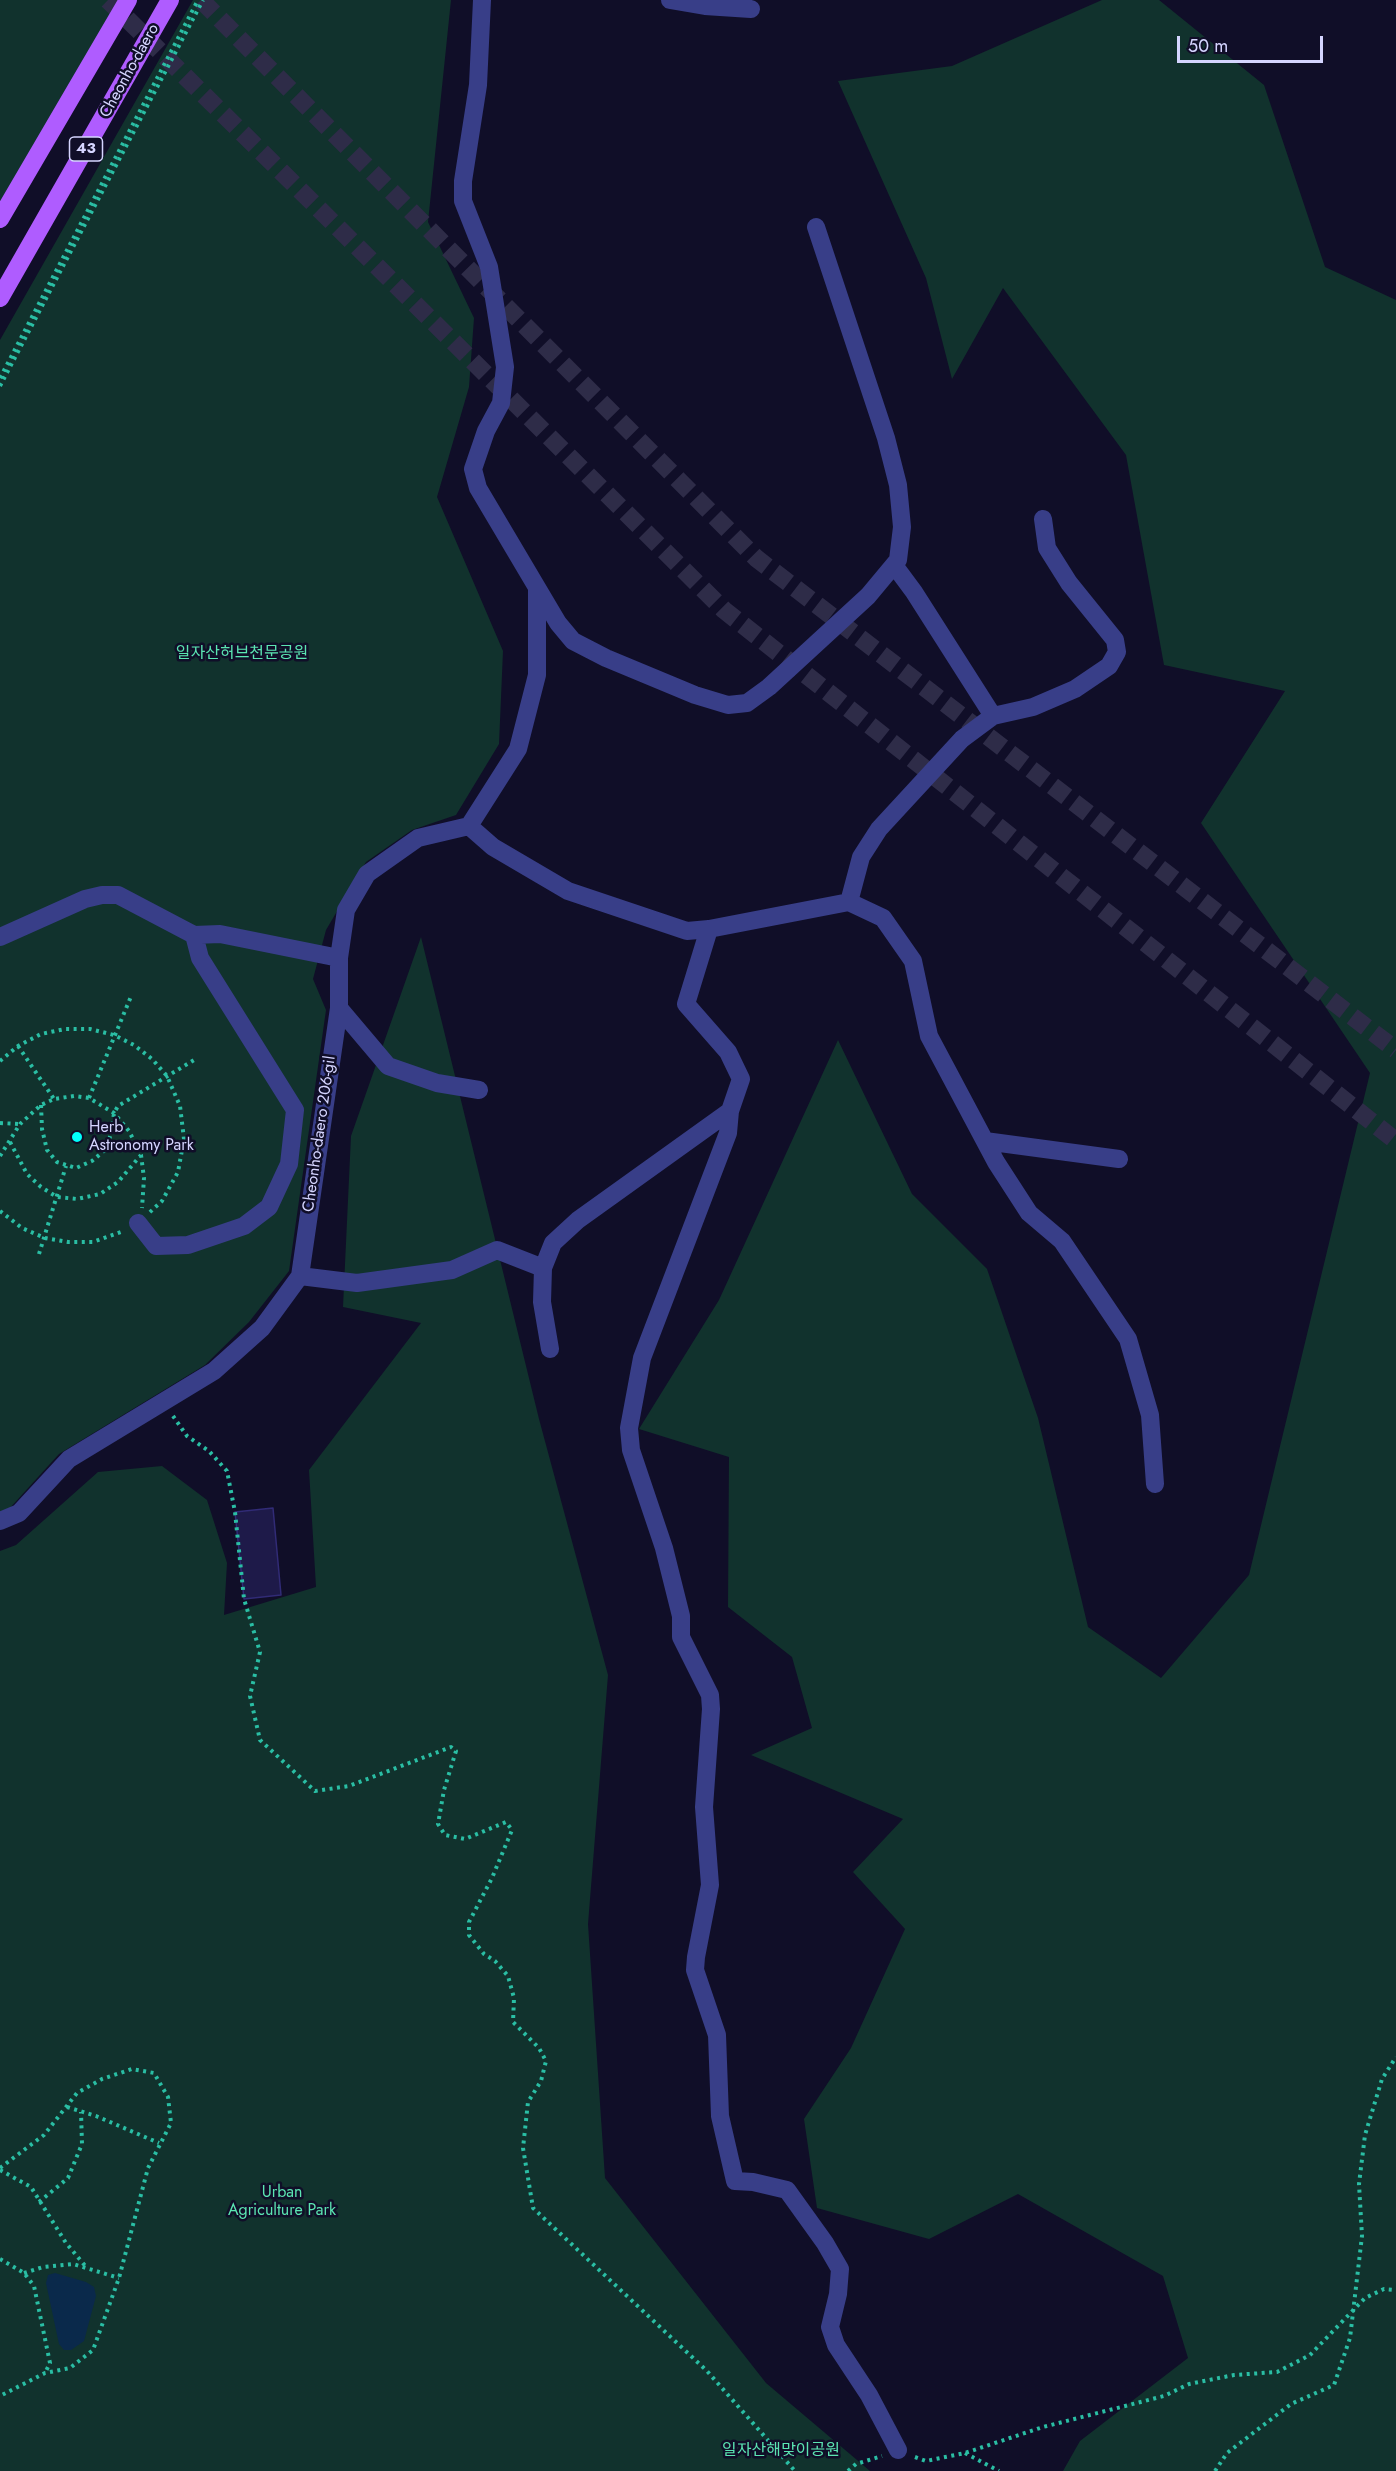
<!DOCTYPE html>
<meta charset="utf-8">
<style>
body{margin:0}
#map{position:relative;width:1396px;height:2471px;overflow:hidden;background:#100e28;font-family:Jost,sans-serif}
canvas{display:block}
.scale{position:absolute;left:1177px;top:36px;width:146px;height:27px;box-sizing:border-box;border:3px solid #d5d5ff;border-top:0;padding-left:8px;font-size:18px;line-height:21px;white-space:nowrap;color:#d5d5ff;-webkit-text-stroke:4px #100e28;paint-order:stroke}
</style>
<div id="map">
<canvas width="1396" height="2471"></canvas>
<div class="scale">50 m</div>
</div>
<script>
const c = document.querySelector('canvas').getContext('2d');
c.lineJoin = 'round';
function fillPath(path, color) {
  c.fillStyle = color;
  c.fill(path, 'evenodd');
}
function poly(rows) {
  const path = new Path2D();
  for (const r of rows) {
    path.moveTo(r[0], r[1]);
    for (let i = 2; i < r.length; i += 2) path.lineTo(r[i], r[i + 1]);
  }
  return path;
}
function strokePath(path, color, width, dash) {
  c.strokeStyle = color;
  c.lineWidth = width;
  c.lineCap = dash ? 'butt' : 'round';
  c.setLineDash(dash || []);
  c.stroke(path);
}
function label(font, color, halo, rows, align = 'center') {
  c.font = font + ' Jost,"Noto Sans KR",sans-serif';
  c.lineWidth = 5;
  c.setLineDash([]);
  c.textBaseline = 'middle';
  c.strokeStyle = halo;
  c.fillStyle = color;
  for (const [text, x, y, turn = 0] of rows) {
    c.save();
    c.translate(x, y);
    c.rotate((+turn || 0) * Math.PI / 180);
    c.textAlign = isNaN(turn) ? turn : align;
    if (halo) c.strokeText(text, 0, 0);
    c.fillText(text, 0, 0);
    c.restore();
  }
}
const green = poly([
 [0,0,127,0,0,207],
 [193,0,451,0,428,222,474,318,469,387,437,497,503,651,499,744,456,815,412,830,366,862,326,930,313,979,326,1010,289,1271,249,1322,205,1365,59,1454,9,1509,0,1513,0,340],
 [1102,0,1159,0,1264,85,1325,267,1396,300,1396,2471,1063,2471,1080,2441,1188,2358,1163,2276,1018,2194,929,2239,817,2208,804,2119,851,2048,905,1929,853,1872,903,1819,751,1755,812,1728,792,1657,728,1607,729,1457,639,1429,719,1300,838,1040,912,1194,987,1269,1038,1418,1088,1627,1161,1678,1249,1575,1370,1073,1201,823,1285,691,1164,665,1126,455,1003,288,952,379,926,278,838,81,952,66],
 [421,937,539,1419,608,1675,588,1924,605,2178,766,2383,870,2471,0,2471,0,1551,16,1545,98,1472,162,1466,207,1500,227,1563,224,1615,316,1587,309,1470,421,1323,343,1307,351,1136]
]);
const water = poly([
 [55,2273,86,2282,94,2287,96,2296,84,2341,71,2350,64,2350,59,2344,46,2283,48,2275]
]);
const building = poly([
 [273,1508,281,1595,244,1599,235,1512,273,1508]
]);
const highwayTunnel = poly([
 [108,0,724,610,1396,1141],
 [201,0,756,558,1396,1050]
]);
const path = poly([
 [0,378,198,0],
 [0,386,203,0],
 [18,1046,54,1099],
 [0,1061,18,1046,41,1034,65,1029,90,1029,114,1035,134,1045,152,1059,167,1076,180,1106,184,1139,178,1172,162,1201,149,1213],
 [89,1098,132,994],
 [41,1105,42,1129,47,1150,57,1162,76,1168,92,1161,105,1150,111,1134,114,1113,118,1106,194,1060],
 [0,1123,20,1124],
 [10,1142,27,1174,41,1187,57,1197,77,1199,100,1194,118,1182,141,1155],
 [0,1156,20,1124,41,1105,54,1099,74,1096,89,1098,114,1113,129,1131,141,1155,144,1178,142,1208],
 [0,1211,22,1228,45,1238,68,1242,93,1242,124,1231],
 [39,1254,66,1166],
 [173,1416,187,1436,209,1451,227,1471,235,1512,244,1599,260,1652,250,1696,260,1740,315,1791,349,1786,451,1747,456,1751,444,1790,438,1824,445,1835,465,1839,506,1822,512,1830,492,1878,469,1922,469,1935,484,1954,495,1961,508,1976,514,1998,513,2022,539,2048,546,2061,541,2081,528,2102,523,2148,533,2208,707,2371,795,2471],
 [67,2107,96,2116,159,2143],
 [0,2168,44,2135,77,2093,102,2079,132,2069,154,2073,168,2097,171,2123,148,2168,119,2278,93,2350,70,2368,45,2373,0,2396],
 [0,2170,31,2187,66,2243,87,2268],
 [39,2202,68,2178,82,2144,81,2112],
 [0,2259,24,2273,34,2286,50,2363,45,2373],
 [24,2273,43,2267,73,2264,119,2278],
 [965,2453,999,2471],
 [915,2457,926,2461,965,2453,1043,2427,1164,2396,1189,2384,1234,2375,1277,2372,1310,2355,1365,2298,1384,2289,1396,2290],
 [848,2471,856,2464,882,2456],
 [1215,2471,1227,2453,1291,2404,1334,2385,1350,2338,1362,2236,1359,2184,1365,2135,1382,2079,1396,2057]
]);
const minor = poly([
 [482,0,478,85,463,181,463,201,489,267,505,367,501,403,486,431,473,469,478,488,558,623,573,641,606,658,695,695,728,705,747,703,769,687,868,596,898,560,902,527,898,485,886,438,816,227],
 [670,0,705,6,751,9],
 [894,565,914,592,993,716],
 [469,826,493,847,568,891,687,931,709,929,849,902,883,918,913,961,929,1036,996,1162,1029,1213,1062,1241,1128,1339,1150,1415,1155,1484],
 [849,902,861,857,879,829,962,739,993,716,1033,707,1075,689,1109,666,1117,652,1115,640,1069,583,1047,548,1043,519],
 [0,937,85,899,102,895,118,895,194,935,220,934,339,958,339,1008,300,1276,262,1328,214,1371,69,1459,19,1513,0,1521],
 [339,958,346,910,367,874,418,838,469,826,518,749,537,675,537,588],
 [339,1008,388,1066,437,1083,479,1090],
 [730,1111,728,1133,642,1358,629,1428,631,1450,664,1548,681,1616,681,1637,710,1695,711,1709,704,1807,710,1885,696,1957,695,1970,717,2035,720,2116,735,2181,753,2182,787,2190,825,2243,840,2269,838,2294,830,2327,836,2345,869,2395,898,2450],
 [985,1141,1119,1159],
 [138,1223,156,1246,188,1245,244,1226,269,1207,289,1164,295,1110,200,958,194,935],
 [300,1276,357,1283,452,1270,497,1250,543,1268],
 [550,1349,542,1302,543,1268,553,1243,578,1220,730,1111,741,1079,728,1052,686,1004,709,929]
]);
const major = poly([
 [0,219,128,0],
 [0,298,170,0]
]);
const markers = [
 [77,1137,6,"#01fffb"]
];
const shields = [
 [86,149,33]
];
const shieldNames = [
 ["43",86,149]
];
const streetNames = [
 ["Cheonho-daero",130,71,-61],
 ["Cheonho-daero 206-gil",320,1134,-82]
];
const parkNames = [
 ["일자산허브천문공원",242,654],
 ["Urban",282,2193],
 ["Agriculture Park",282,2211],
 ["일자산해맞이공원",781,2451]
];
const poiNames = [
 ["Herb",89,1128],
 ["Astronomy Park",89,1146]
];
fillPath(green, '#11322d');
fillPath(water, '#0a294b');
fillPath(building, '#1e1a49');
strokePath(building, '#312b76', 1.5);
strokePath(highwayTunnel, '#2e2c48', 18, [18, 9]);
strokePath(path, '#2abea4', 4, [3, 4.5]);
strokePath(minor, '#383e88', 18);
strokePath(major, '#af5cff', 18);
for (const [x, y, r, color] of markers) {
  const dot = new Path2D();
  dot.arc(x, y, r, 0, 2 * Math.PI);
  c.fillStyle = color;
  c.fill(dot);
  strokePath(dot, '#100e28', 2);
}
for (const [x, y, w] of shields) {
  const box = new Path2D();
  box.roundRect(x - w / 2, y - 12, w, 24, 4.5);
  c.fillStyle = '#100e28';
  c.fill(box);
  strokePath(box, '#d5d5ff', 1.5);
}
label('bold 15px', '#d5d5ff', null, shieldNames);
label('16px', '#d5d5ff', '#100e28', streetNames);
label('16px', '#5be5b2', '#100e28', parkNames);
label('16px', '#d5d5ff', '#100e28', poiNames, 'left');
</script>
